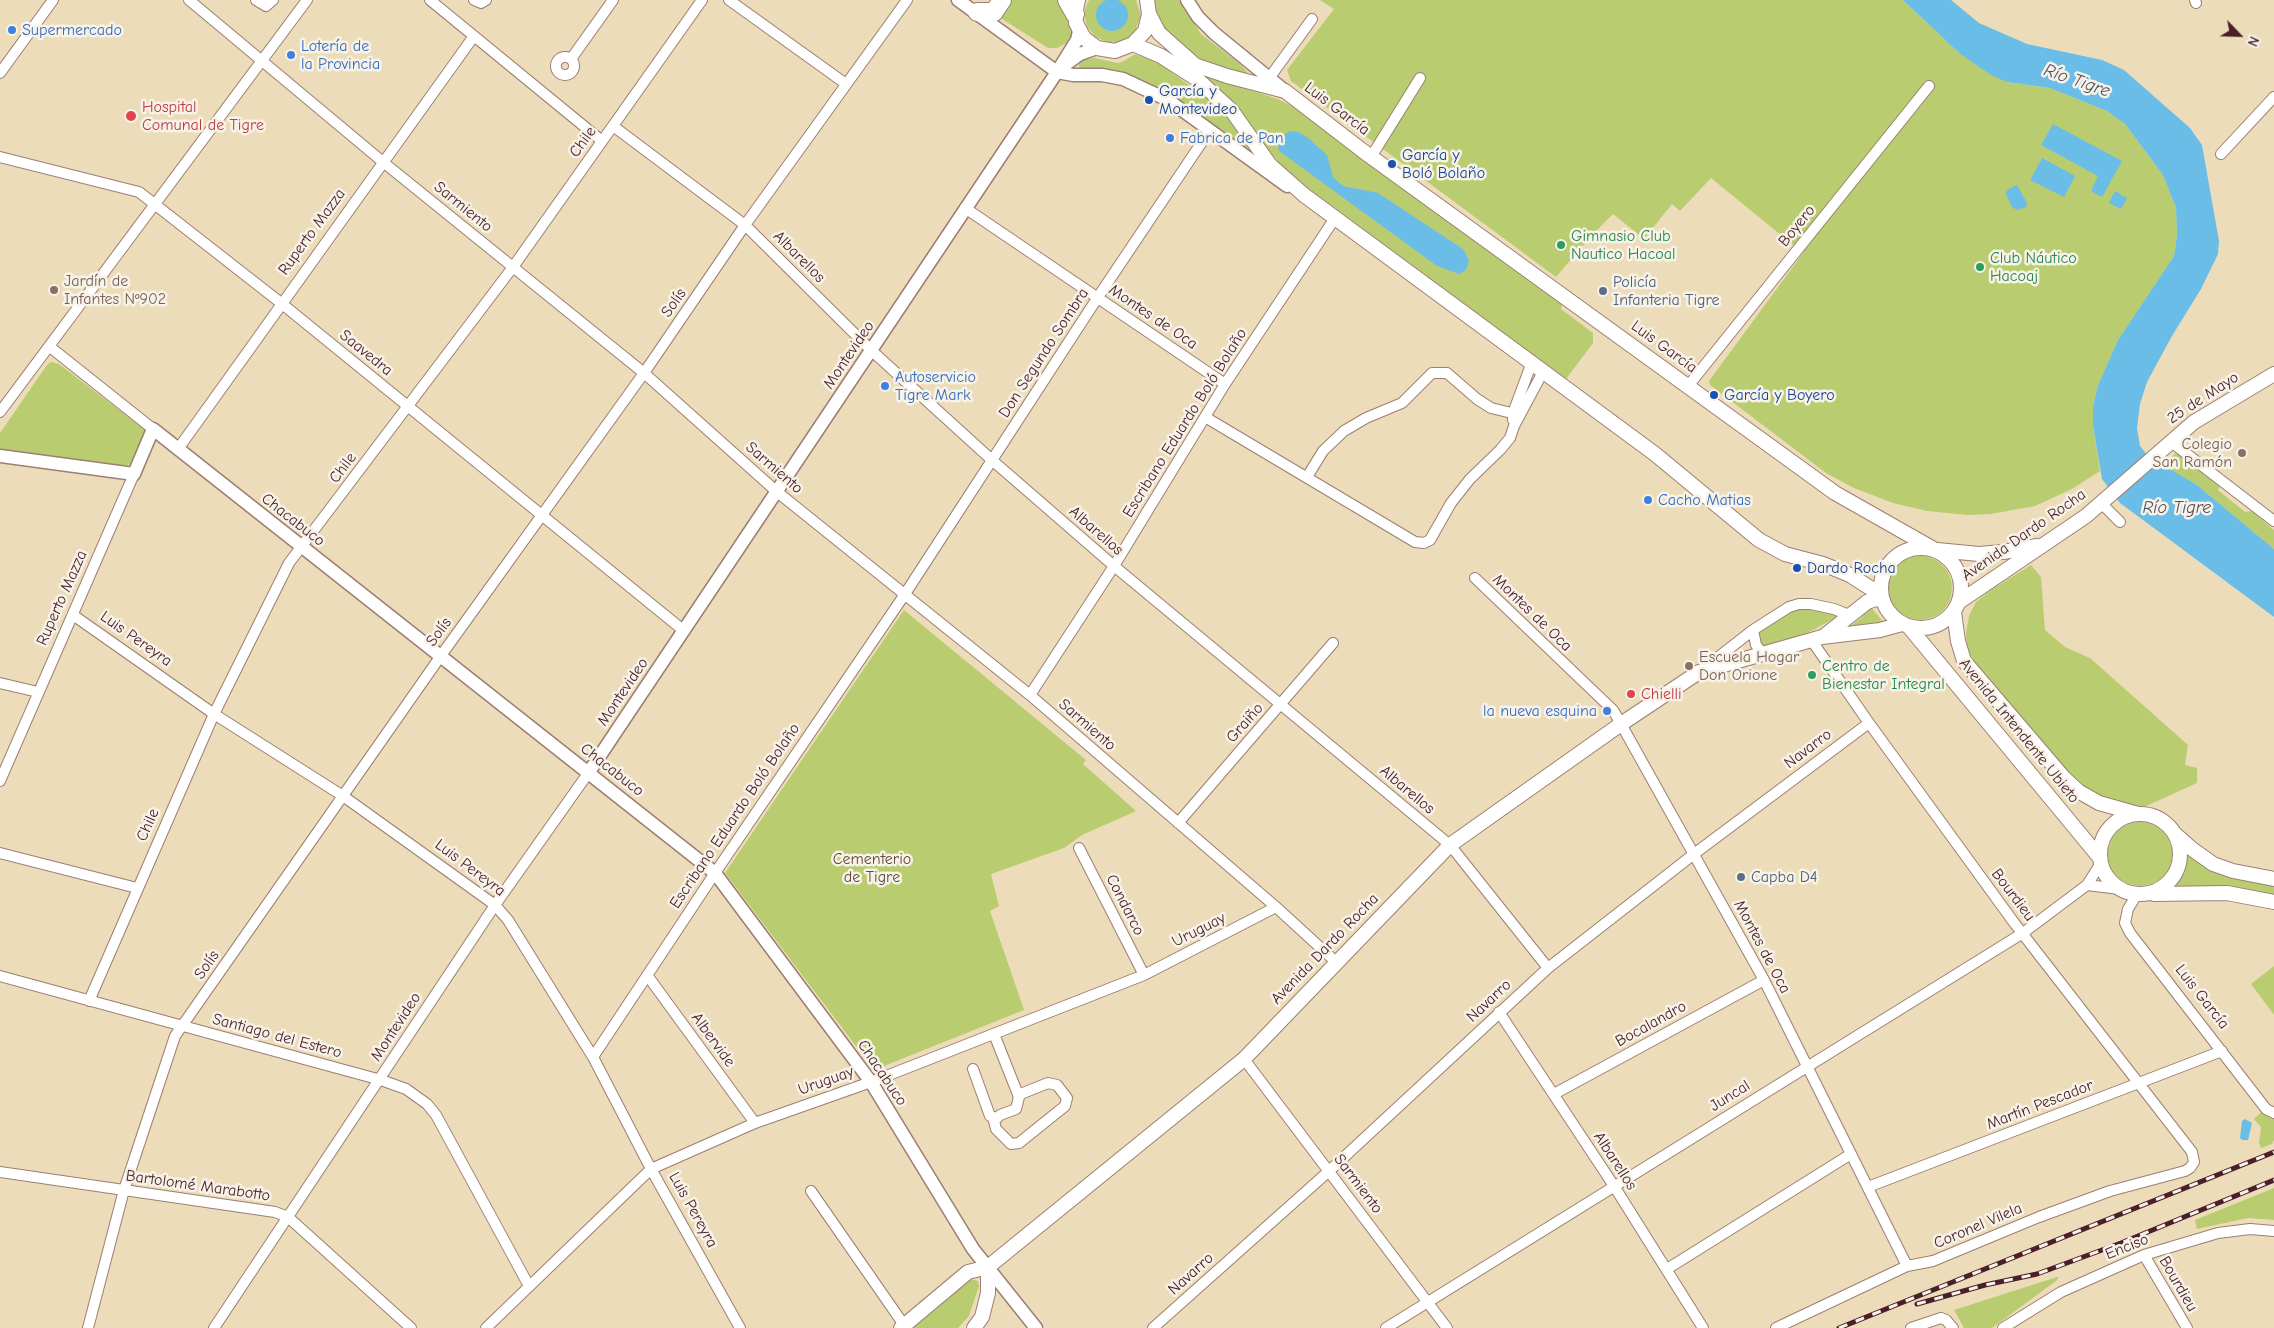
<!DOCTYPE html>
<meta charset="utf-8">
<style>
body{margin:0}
#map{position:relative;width:2274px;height:1328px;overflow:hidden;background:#eddcb9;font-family:"Comic Neue",sans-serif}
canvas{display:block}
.north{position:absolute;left:2214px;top:10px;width:50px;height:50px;-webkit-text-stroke:4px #f7f3e8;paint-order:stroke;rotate:114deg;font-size:14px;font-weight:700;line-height:20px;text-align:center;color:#4a1f2b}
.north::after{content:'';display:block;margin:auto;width:18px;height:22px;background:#4a1f2b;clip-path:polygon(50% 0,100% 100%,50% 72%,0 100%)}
</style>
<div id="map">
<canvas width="2274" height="1328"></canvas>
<div class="north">N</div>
</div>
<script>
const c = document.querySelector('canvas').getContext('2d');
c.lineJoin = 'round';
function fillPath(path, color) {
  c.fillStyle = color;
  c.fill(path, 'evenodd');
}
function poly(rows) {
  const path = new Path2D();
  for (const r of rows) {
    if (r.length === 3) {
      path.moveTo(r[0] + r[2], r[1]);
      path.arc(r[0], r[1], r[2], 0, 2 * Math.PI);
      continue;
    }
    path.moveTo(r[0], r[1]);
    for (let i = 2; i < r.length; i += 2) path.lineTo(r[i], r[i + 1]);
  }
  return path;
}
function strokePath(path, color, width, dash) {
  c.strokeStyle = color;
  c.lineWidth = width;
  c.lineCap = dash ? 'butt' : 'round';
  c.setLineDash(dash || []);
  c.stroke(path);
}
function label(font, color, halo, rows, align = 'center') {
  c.font = font + ' "Comic Neue",sans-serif';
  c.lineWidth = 5;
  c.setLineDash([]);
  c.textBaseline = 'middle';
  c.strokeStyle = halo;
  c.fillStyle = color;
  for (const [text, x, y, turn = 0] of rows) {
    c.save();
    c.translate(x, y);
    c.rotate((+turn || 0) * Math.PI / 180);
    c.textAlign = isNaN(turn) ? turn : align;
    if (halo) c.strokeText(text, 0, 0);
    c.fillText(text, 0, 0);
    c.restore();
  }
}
const green = poly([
 [1008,0,1061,0,1070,21,1071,34,1067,43,1057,48,1048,48,994,14],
 [1089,0,1136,0,1141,16,1135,31,1128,38,1116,42,1108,42,1095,37,1087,26,1085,19,1085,9],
 [1152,0,1179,0,1201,34,1240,64,1248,73,1226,70,1193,55,1164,32,1154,12],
 [1320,0,1903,0,1959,53,2007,82,2050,88,2107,111,2125,124,2163,175,2176,208,2177,235,2174,256,2118,340,2098,385,2093,407,2093,426,2100,471,2072,489,2035,506,1991,514,1967,515,1927,511,1893,503,1854,488,1826,473,1710,385,1709,381,1803,253,1711,178,1680,211,1672,204,1644,239,1613,214,1591,236,1556,277,1291,81,1287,70,1334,9],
 [1135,54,1159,63,1220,108,1239,131,1252,154,1169,95,1087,72,1079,67,1079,64,1085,59,1095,58,1117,63,1122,62],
 [1202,75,1278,99,1305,113,1563,302,1561,309,1593,333,1593,343,1566,379,1289,174],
 [51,362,59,364,145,430,135,461,131,464,124,466,0,450,0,433,47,365],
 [2177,452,2220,485,2218,490,2245,512,2252,511,2274,530,2274,549,2197,485,2162,465],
 [1920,588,32],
 [2031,565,2041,577,2045,630,2065,647,2090,658,2188,745,2185,765,2197,768,2197,783,2144,807,2110,800,2092,792,2068,775,1973,660,1967,647,1966,633,1969,616,1976,602,1991,590],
 [1811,606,1839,616,1798,638,1765,646,1757,643,1758,632,1796,608],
 [1871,607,1884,623,1846,630,1861,618],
 [904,610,1086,760,1083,764,1136,811,1082,835,1064,848,991,874,999,906,990,911,1024,1010,874,1070,725,873],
 [2140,854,32],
 [2187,855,2208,869,2226,876,2274,885,2274,896,2175,887,2184,872],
 [2274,966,2274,1015,2251,984],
 [2266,1108,2274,1113,2274,1140,2272,1144,2261,1148,2259,1143,2261,1127,2254,1119],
 [2274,1188,2274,1220,2248,1218,2197,1229,2195,1220],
 [2057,1277,2059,1277,2056,1281,1992,1328,1964,1328,1954,1310],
 [970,1279,978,1281,979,1286,969,1316,958,1328,912,1328]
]);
const water = poly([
 [1112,15,16],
 [1903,0,1951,0,1979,23,2027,44,2102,60,2124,70,2190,128,2202,145,2219,241,2218,254,2201,289,2172,336,2147,382,2140,404,2137,428,2140,446,2148,456,2197,485,2274,549,2274,617,2120,503,2102,479,2093,426,2093,407,2098,385,2118,340,2174,256,2177,235,2176,208,2163,175,2125,124,2107,111,2050,88,2007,82,1991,75,1959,53],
 [2053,124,2122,161,2102,197,2091,191,2098,176,2041,145],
 [1290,131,1298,132,1307,137,1327,155,1333,177,1343,186,1378,193,1463,249,1469,260,1466,270,1459,274,1437,266,1279,151,1278,147,1281,137],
 [2042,158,2075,176,2064,197,2030,180],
 [2017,185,2027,203,2026,207,2017,210,2012,207,2006,194,2007,190],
 [2115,191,2127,198,2121,209,2109,203],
 [2245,1119,2252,1123,2248,1140,2242,1140,2240,1138,2242,1121]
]);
const minor = poly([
 [189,0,383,162,644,373,776,491,1030,695,1276,907,1336,962],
 [256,0,266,6,273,0],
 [430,0,602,141],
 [474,0,481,3,486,0],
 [729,0,846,84],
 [2195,0,2196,3],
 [565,66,9],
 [571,59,613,0],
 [0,73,53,0],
 [1270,77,1312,19],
 [613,126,745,225,872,351,993,461,1114,566,1450,845,1548,968],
 [2221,154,2274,97],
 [0,157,139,192,281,303,683,630],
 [1371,157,1420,78],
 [965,208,1225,384],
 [50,347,153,429],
 [1688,386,1929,86],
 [0,412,307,0],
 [1205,417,1415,542,1424,543,1430,540,1451,503,1470,479,1500,450,1510,438,1514,426,1544,370],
 [1513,420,1513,413,1532,362],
 [2170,441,2274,521],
 [178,449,474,36],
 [1307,477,1323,451,1344,431,1366,418,1402,403,1432,373,1447,373,1477,399,1491,408,1520,415],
 [2101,503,2120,522],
 [1475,578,1613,710,1621,724,1764,980,1907,1266],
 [73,615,214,714,343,796,495,905,508,920,593,1057,651,1169,740,1328],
 [1753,630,1756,645,1763,654],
 [1703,669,1753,630,1789,607,1799,604,1811,604,1834,609,1849,615],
 [0,683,38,692],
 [1030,695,1114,566,1225,384,1335,218],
 [0,781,134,474],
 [1178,823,1333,643],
 [1079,848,1144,975],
 [0,853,137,888],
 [2087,885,2120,889],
 [2137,894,2128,909,2125,923,2130,933,2266,1109,2274,1113],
 [647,975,755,1123],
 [0,976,381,1080,406,1089,427,1104,436,1115,529,1286],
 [89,1001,214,714,289,563,513,267,702,0],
 [1499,1012,1614,1186,1703,1328],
 [994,1034,1019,1097,1016,1109,1000,1115,994,1121,996,1129,1011,1144,1019,1143,1065,1106,1067,1098,1057,1085,1048,1083,1018,1095],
 [593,1057,715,873,905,594,1098,297,1210,130],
 [1244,1059,1447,1328],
 [973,1069,990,1116,997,1118],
 [1554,1094,1764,980],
 [0,1172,275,1212,288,1217,411,1328],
 [1868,1187,2222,1051],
 [811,1191,904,1325],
 [2144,1255,2187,1328],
 [1667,1269,1851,1154],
 [88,1328,124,1190,175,1036,440,657,644,373,745,225,907,0],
 [214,1328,495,905,589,772],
 [486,1328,651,1169,755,1123,871,1082,1144,975,1276,907],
 [1153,1328,1329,1171,1548,968,1694,854,1869,723],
 [1386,1328,2023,933,2087,885,2101,863],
 [1776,1328,1907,1266,1933,1261,2039,1217,2110,1191,2185,1171,2190,1168,2194,1162,2192,1152,2015,924,1869,723,1812,641],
 [1911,1328,1941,1318,1946,1320,1953,1328],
 [2003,1328,2061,1292,2144,1255,2218,1233,2250,1229,2274,1231]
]);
const tertiary = poly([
 [958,0,1057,72,1073,75,1102,75,1123,79,1168,100,1287,186],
 [1187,0,1198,17,1214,33,1285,91],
 [1065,65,1080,54,1097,48],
 [0,456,134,474,153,429,715,873,871,1082,973,1249,1036,1328],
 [589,772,1057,72,1077,40,1079,31]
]);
const secondary = poly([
 [1078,0,1075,14,1076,23,1084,38,1097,48,1115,51,1133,44,1145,31,1149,14,1147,0],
 [1149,14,1159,33,1195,65,1227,76,1285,91,1363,151,1835,493,1932,548],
 [1133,44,1161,56,1197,79,1232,111,1270,165,1304,195,1655,454,1759,540,1785,554,1823,564,1850,575,1881,595],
 [1921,588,40],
 [1937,550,1979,554,2003,552,2037,546],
 [1959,602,2086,516,2194,422,2274,374],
 [1954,612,1958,641,1964,661,2064,778,2078,791,2099,803,2138,814],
 [1909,627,2100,858],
 [1823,637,1867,602,1882,597],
 [2140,854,40],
 [2175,834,2192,849,2213,864,2233,871,2274,879],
 [2154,894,2227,893,2274,902],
 [901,1328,968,1272,988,1267,1244,1059,1450,845,1621,724,1699,672,1822,637,1880,630,1902,624],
 [974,1328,982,1317,988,1293,988,1267]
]);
const motorway = poly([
 [1067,0,1075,14],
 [977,12,994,12,1002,0]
]);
const rail = poly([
 [1917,1304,1985,1285,2037,1274,2121,1243,2274,1180],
 [1839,1328,2274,1152]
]);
const markers = [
 [12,30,5,"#3f7fe0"],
 [291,55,5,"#3f7fe0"],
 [1149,100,5,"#1a4fb4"],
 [131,116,6,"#e0444e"],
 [1170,138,5,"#3f7fe0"],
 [1392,164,5,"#1a4fb4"],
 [1561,245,5,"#2e9e5b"],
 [1980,267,5,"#2e9e5b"],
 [54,290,5,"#8d6e63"],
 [1603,291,5,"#5c6f8a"],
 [885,386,5,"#3f7fe0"],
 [1714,395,5,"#1a4fb4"],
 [2242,453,5,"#8d6e63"],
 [1648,500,5,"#3f7fe0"],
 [1797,568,5,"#1a4fb4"],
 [1689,666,5,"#8d6e63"],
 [1812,675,5,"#2e9e5b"],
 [1631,694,5,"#e0444e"],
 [1607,711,5,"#3f7fe0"],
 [1741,877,5,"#5c6f8a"]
];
const shopNames = [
 ["Supermercado",22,30],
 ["Lotería de",301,46],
 ["la Provincia",301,64],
 ["Fabrica de Pan",1180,138],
 ["Autoservicio",895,377],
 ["Tigre Mark",895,395],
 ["Cacho Matias",1658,500],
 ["la nueva esquina",1597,711,"right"]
];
const transitNames = [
 ["García y",1159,91],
 ["Montevideo",1159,109],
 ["García y",1402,155],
 ["Boló Bolaño",1402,173],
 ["García y Boyero",1724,395],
 ["Dardo Rocha",1807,568]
];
const healthNames = [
 ["Hospital",142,107],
 ["Comunal de Tigre",142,125],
 ["Chielli",1641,694]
];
const streetNames = [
 ["Luis García",1337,109,37],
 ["Chile",583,142,-54],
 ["Sarmiento",463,207,39],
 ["Boyero",1797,226,-51],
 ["Ruperto Mazza",312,232,-54],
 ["Albarellos",799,257,45],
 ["Solís",674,303,-55],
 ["Montes de Oca",1153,317,34],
 ["Luis García",1664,347,36],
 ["Saavedra",366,353,39],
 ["Don Segundo Sombra",1044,353,-57],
 ["Montevideo",849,355,-56],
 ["25 de Mayo",2203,398,-33],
 ["Escribano Eduardo Boló Bolaño",1185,423,-58],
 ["Chile",343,468,-53],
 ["Sarmiento",774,468,41],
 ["Chacabuco",293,520,38],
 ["Albarellos",1096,531,41],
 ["Avenida Dardo Rocha",2024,535,-35],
 ["Ruperto Mazza",62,598,-66],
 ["Montes de Oca",1532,613,44],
 ["Solís",439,632,-54],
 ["Luis Pereyra",136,639,35],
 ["Montevideo",623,692,-56],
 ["Graiño",1245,723,-49],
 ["Sarmiento",1087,725,41],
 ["Avenida Intendente Ubieto",2019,731,51],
 ["Navarro",1808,749,-37],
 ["Chacabuco",612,770,38],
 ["Albarellos",1407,790,40],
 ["Escribano Eduardo Boló Bolaño",735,816,-56],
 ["Chile",148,825,-66],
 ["Luis Pereyra",470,868,37],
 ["Bourdieu",2013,895,53],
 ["Condarco",1125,905,63],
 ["Uruguay",1199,930,-27],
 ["Montes de Oca",1762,947,62],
 ["Avenida Dardo Rocha",1325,949,-46],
 ["Solís",207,965,-55],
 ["Luis García",2202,997,52],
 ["Navarro",1489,1001,-43],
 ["Bocalandro",1651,1024,-29],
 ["Montevideo",396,1027,-57],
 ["Santiago del Estero",277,1036,15],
 ["Albervide",713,1040,54],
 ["Chacabuco",882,1073,56],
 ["Uruguay",826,1081,-20],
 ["Juncal",1730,1096,-32],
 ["Martín Pescador",2040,1105,-21],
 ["Albarellos",1615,1161,57],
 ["Sarmiento",1358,1184,53],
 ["Bartolomé Marabotto",198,1186,8],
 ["Luis Pereyra",693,1210,61],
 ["Coronel Vilela",1978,1226,-23],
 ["Enciso",2127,1247,-22],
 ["Navarro",1191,1274,-42],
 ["Bourdieu",2178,1284,60]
];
const leisureNames = [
 ["Gimnasio Club",1571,236],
 ["Nautico Hacoal",1571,254],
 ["Club Náutico",1990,258],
 ["Hacoaj",1990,276],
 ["Centro de",1822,666],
 ["Bienestar Integral",1822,684]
];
const educationNames = [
 ["Jardín de",64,281],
 ["Infantes Nº902",64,299],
 ["Colegio",2232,444,"right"],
 ["San Ramón",2232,462,"right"],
 ["Escuela Hogar",1699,657],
 ["Don Orione",1699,675]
];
const serviceNames = [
 ["Policía",1613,282],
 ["Infanteria Tigre",1613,300],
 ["Capba D4",1751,877]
];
const parkNames = [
 ["Cementerio",872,859],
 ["de Tigre",872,877]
];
const waterNames = [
 ["Río Tigre",2077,81,19],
 ["Río Tigre",2177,508]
];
fillPath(green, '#b9cd70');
fillPath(water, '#6abde6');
strokePath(minor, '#9c7e72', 12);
strokePath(tertiary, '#9c7e72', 15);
strokePath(secondary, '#9c7e72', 16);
strokePath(motorway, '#9c7e72', 20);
strokePath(minor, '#fff', 10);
strokePath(tertiary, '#fff', 12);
strokePath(secondary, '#fff', 14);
strokePath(motorway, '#fff', 18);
strokePath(rail, '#4a1f2b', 5);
strokePath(rail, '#f7f3e8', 3, [9]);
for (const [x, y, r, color] of markers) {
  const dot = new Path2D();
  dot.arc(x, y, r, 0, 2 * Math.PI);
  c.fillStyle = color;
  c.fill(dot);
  strokePath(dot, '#f7f3e8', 2);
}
label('16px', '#366cbe', '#f7f3e8', shopNames, 'left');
label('16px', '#164399', '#f7f3e8', transitNames, 'left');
label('16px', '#be3a42', '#f7f3e8', healthNames, 'left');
label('16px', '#4a1f2b', '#f7f3e8', streetNames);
label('16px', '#27864d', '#f7f3e8', leisureNames, 'left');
label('16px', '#785e54', '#f7f3e8', educationNames, 'left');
label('16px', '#4e5e75', '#f7f3e8', serviceNames, 'left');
label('16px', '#664a3c', '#f7f3e8', parkNames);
label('italic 18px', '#544e63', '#f7f3e8', waterNames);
</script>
